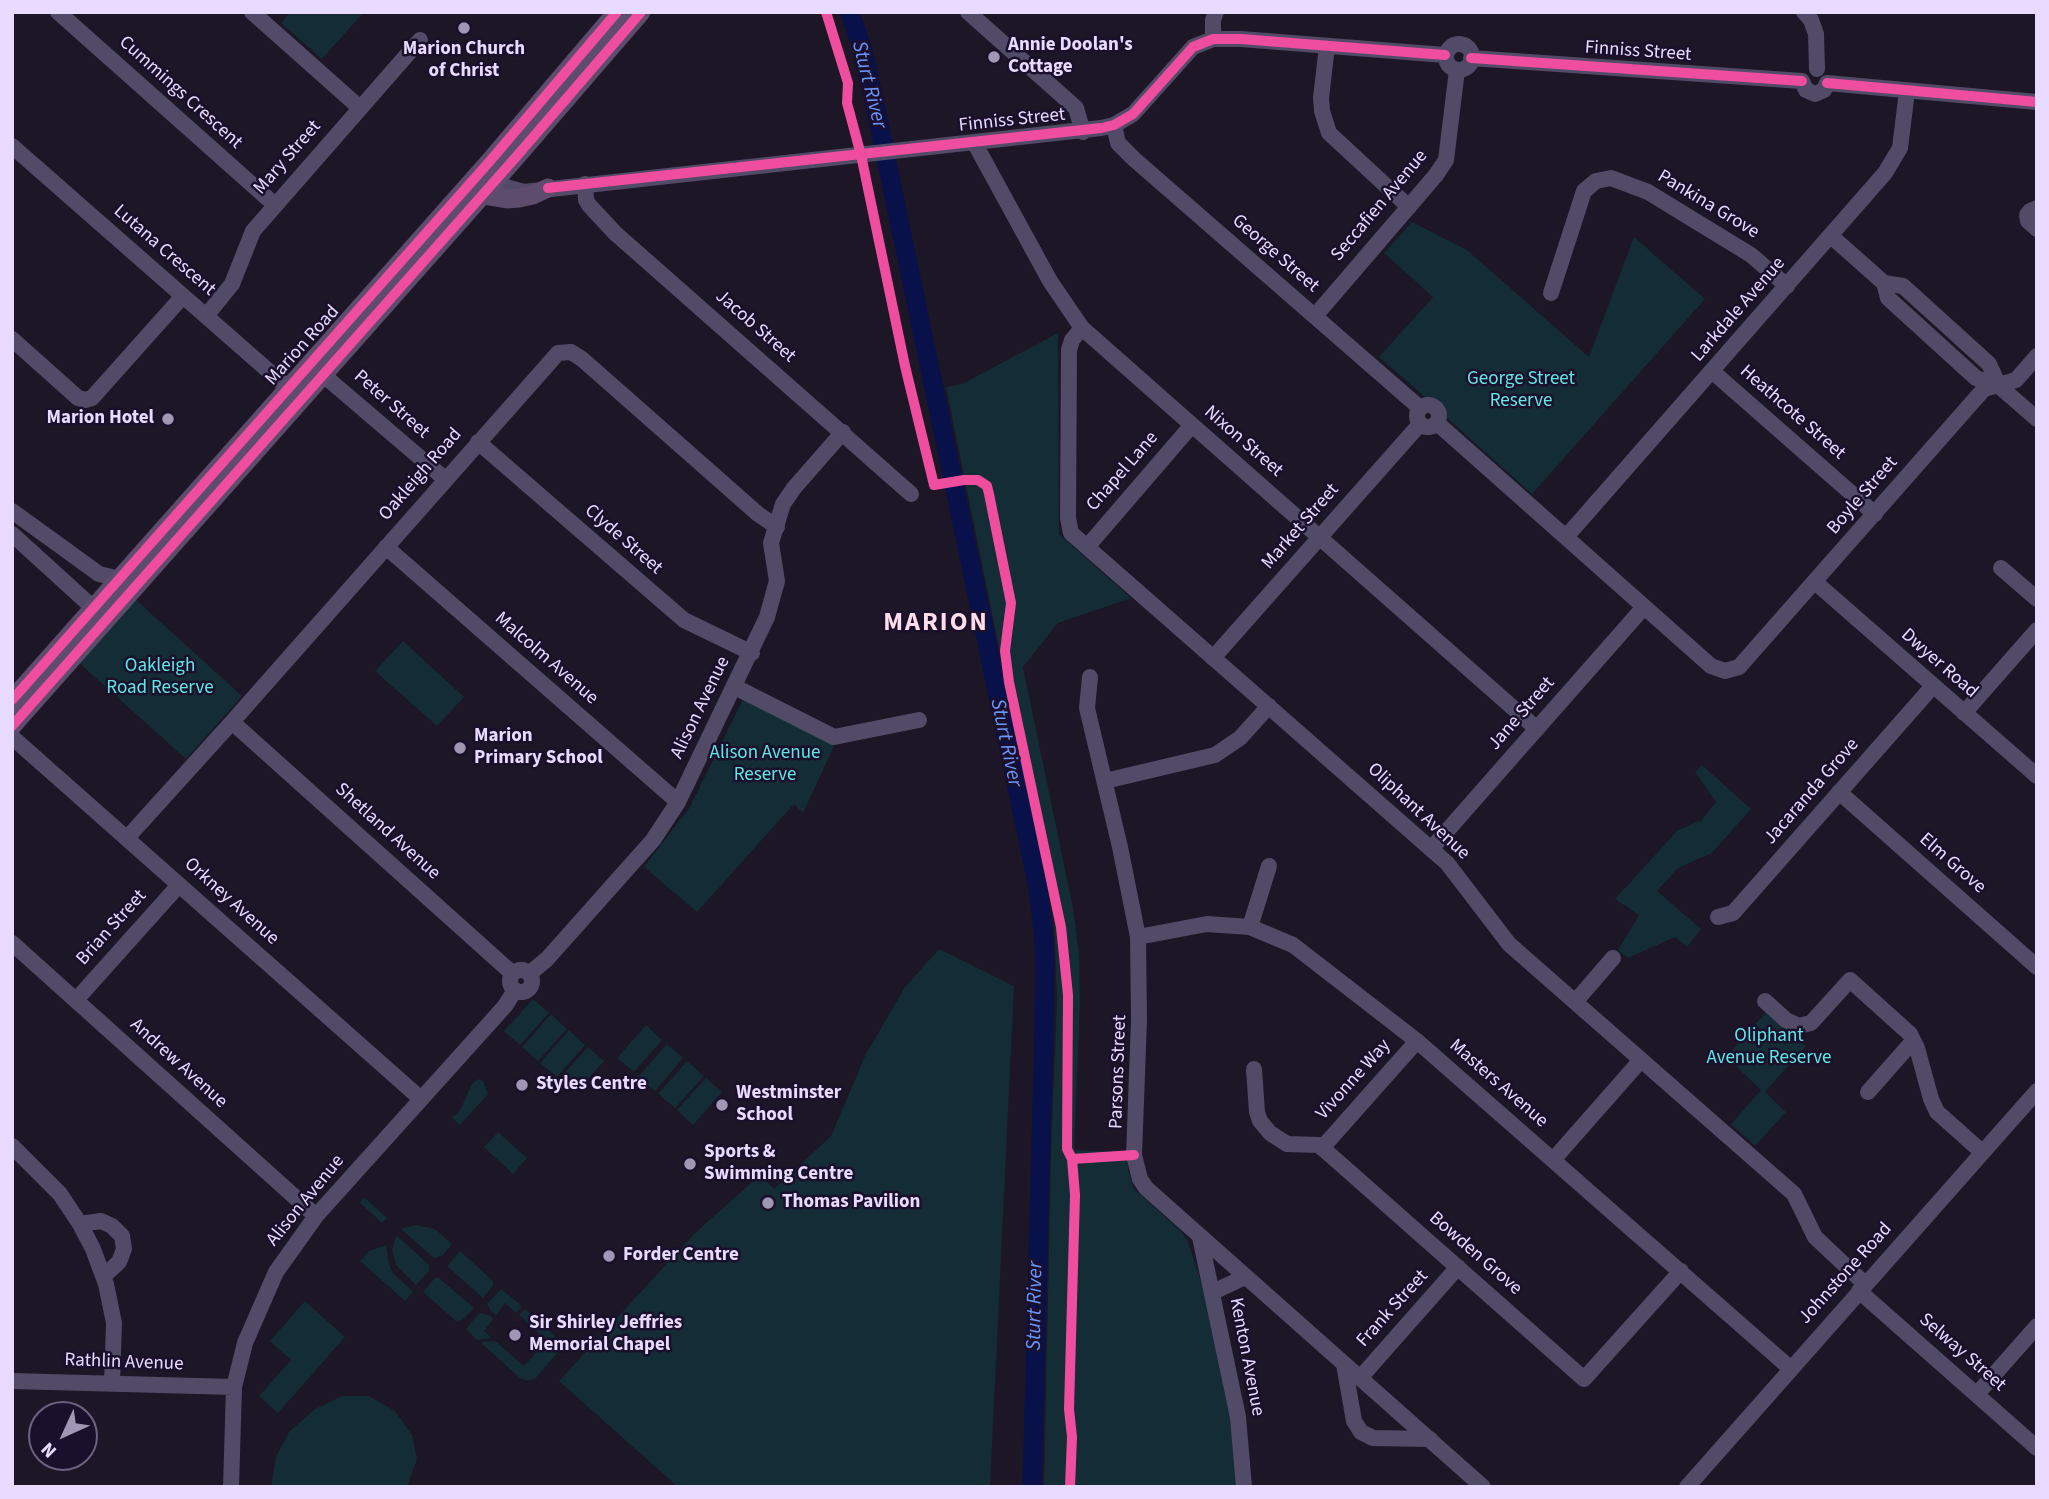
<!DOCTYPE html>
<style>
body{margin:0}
#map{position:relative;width:2049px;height:1499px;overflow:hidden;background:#1c1626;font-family:"Source Sans 3",sans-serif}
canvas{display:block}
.frame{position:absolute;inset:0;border:14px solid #e8dbff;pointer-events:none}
.north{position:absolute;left:28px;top:1401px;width:70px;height:70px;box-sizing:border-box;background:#1b102c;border:2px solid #6d6180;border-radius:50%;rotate:225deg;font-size:19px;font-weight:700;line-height:28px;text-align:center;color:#e8dbff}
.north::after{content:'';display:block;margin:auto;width:24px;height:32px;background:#a196b3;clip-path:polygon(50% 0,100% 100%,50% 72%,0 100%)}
</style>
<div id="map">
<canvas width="2049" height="1499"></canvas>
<div class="frame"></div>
<div class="north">N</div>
</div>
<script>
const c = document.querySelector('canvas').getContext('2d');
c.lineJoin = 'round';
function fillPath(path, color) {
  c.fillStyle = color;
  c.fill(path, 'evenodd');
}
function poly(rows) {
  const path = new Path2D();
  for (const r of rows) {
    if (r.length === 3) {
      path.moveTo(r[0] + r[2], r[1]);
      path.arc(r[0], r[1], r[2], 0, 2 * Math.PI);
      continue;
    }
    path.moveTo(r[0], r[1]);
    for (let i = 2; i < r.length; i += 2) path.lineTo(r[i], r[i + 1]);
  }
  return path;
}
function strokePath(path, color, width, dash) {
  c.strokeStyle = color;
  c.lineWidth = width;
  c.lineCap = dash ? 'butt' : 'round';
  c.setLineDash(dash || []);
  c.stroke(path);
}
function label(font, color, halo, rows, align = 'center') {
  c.font = font + ' "Source Sans 3",sans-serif';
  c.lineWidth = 5;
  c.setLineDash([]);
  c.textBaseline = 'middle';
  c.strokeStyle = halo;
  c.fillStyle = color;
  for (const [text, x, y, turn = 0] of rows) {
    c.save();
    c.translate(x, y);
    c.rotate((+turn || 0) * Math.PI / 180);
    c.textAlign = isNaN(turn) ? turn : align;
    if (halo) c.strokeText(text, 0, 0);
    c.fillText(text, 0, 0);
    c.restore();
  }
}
const green = poly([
 [290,12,364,12,322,59,281,23],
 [1412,222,1467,250,1589,357,1634,237,1705,299,1532,494,1447,418,1445,412,1433,400,1426,398,1379,357,1433,297,1384,253],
 [1058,333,1059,534,1131,598,1058,623,1023,667,1073,908,1079,955,1080,1004,1074,1150,1129,1152,1128,1169,1134,1189,1182,1232,1188,1242,1206,1296,1231,1418,1237,1487,1044,1487,1051,1151,1057,1001,1054,918,946,387,962,384],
 [134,598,242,696,186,759,77,661],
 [403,641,464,697,437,726,375,671],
 [743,699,835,744,803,813,794,804,697,912,644,867,690,807],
 [1702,765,1751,809,1712,853,1678,868,1657,891,1701,929,1687,947,1675,937,1628,958,1618,950,1639,915,1615,899,1677,831,1698,821,1700,822,1716,802,1695,772],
 [939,949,1014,986,990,1487,678,1487,559,1381,694,1234,760,1175,774,1189,831,1136,866,1054,905,987],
 [533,999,549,1013,520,1045,504,1031],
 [1767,1011,1806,1046,1765,1092,1786,1112,1755,1146,1731,1124,1761,1090,1726,1057],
 [551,1014,567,1029,538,1061,522,1047],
 [646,1025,662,1040,634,1072,617,1058],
 [569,1030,585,1045,557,1077,540,1063],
 [667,1044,683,1058,655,1091,638,1077],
 [588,1047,604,1061,575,1093,559,1079],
 [687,1061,704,1076,675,1108,658,1094],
 [706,1078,722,1092,693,1125,677,1110],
 [478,1079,483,1081,488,1094,460,1125,452,1118,460,1110,472,1084],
 [498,1132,527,1158,513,1174,484,1147],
 [364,1197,387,1218,382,1223,360,1203],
 [416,1225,435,1229,452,1244,442,1256,434,1258,401,1229],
 [396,1235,429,1265,429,1271,416,1285,396,1265,392,1250],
 [386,1245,389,1265,393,1273,413,1292,405,1301,360,1261,369,1251],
 [460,1251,493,1281,493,1286,483,1298,448,1267,448,1265],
 [435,1278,439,1278,474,1308,462,1320,456,1321,423,1292],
 [501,1289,522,1306,516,1313,505,1303,496,1315,491,1311,487,1304],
 [305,1301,345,1337,278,1413,259,1396,291,1360,270,1341],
 [525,1309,556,1337,560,1346,558,1352,535,1379,527,1381,520,1378,480,1342,495,1341,524,1366,547,1341,519,1315],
 [479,1313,489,1315,493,1319,484,1331,492,1338,477,1340,466,1329],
 [342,1396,369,1396,395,1411,412,1435,417,1459,407,1487,271,1487,276,1457,289,1432,315,1409]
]);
const river = poly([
 [850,12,863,51,874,100,1038,888,1043,931,1045,955,1044,1027,1032,1487]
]);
const minor = poly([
 [58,12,275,205],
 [252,12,360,108],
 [968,12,1076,108,1083,132],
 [1804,12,1811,20,1816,34,1817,69],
 [1213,39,1213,20,1216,12],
 [1459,57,13],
 [1327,46,1321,98,1322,111,1329,133,1409,207],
 [1471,58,1802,81],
 [1802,81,1806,90,1815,94,1824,90,1827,83],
 [1827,83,2037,102],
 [1114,125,1118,143,1134,159,1420,408],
 [974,142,1050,281,1082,328,1537,729],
 [12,146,288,388],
 [488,173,506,187,524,192,1101,128,1114,125,1133,114,1193,47,1213,39,1241,39,1445,55],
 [585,184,586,200,589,205,615,233,911,494],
 [2037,208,2030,211,2027,215,2028,221,2037,229],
 [1831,236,1884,283,1903,286,1989,364,1999,386,2037,419],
 [1884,283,1888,298,1976,378,1999,386],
 [1551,293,1584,191,1596,181,1611,178,1648,192,1751,255,1787,286],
 [206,316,232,284,253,231,420,40],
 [1315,316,1436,175,1446,160,1457,70],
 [1082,328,1072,340,1069,350,1068,518,1071,533,1447,863,1509,944,1794,1194,1815,1237,1865,1284],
 [12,339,78,398,85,400,92,398,183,296],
 [314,367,445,479],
 [1713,372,1875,514],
 [1428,416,11],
 [1437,423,1711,666,1725,671,1739,667,1984,389,2016,380,2037,356],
 [478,442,684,620,752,653],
 [12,511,99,574,120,579],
 [12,534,101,615],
 [1566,537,1885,173,1900,148,1907,91],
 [386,547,678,802],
 [1087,547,1192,425],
 [2001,568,2037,599],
 [1815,582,2037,776],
 [1213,658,1420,424],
 [1090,677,1087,708,1120,847,1138,937,1139,1020,1134,1155,1140,1179,1146,1188,1483,1487],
 [735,687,834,737,919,720],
 [1964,713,2037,630],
 [232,722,513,974],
 [12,737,421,1099],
 [1105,781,1215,755,1240,738,1269,706],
 [1839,792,2037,967],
 [127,838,232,722,558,353,571,352,582,359,758,514,777,527],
 [1431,849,1644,607],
 [1718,917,1733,913,1933,686],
 [1250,927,1269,866],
 [1138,937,1207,924,1250,927,1293,945,1417,1041,1790,1368],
 [12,943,316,1216],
 [521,981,11],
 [529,974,547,959,653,840,678,802,767,617,777,581,771,543,783,504,794,488,843,432],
 [76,1000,179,885],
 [1765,1001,1786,1020,1799,1026,1811,1023,1850,980,1910,1034,1917,1048,1931,1099,1937,1112,1982,1152],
 [1575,1002,1613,958],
 [1254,1069,1257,1112,1260,1121,1270,1133,1287,1144,1319,1145,1584,1379,1681,1271],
 [1868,1092,1913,1041],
 [12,1146,60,1194,80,1224,93,1249,106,1284,114,1323,112,1383],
 [1322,1148,1417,1041],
 [1553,1160,1641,1060],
 [80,1224,101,1221,112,1226,122,1236,124,1249,119,1262,104,1276],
 [1200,1237,1238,1417,1244,1487],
 [1859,1291,2037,1448],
 [1213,1292,1245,1277],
 [1344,1364,1354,1421,1361,1432,1373,1438,1430,1439],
 [1360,1378,1458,1267],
 [12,1381,234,1387],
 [1977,1394,2037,1326],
 [231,1487,234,1387,245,1343,276,1272,316,1216,505,1006,515,990],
 [1687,1487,2037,1091]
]);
const major = poly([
 [483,195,507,199,519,198,533,195,548,188],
 [12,700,490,161,617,12],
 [12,726,516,157,641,12]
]);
const cycleway = poly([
 [826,12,848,83,847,103,861,155,905,366,934,485,964,480,978,480,987,486,989,494,1011,603,1005,651,1009,682,1061,927,1068,995,1067,1149,1072,1159,1134,1155],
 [1471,58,1802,81],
 [1827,83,2037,102],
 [548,188,1101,128,1114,125,1133,114,1193,47,1213,39,1241,39,1445,55],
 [12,700,490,161,617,12],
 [12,726,516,157,641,12],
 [1070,1487,1072,1437,1069,1409,1075,1195,1072,1159]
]);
const markers = [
 [464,28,7,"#a196b3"],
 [994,57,7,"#a196b3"],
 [168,419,7,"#a196b3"],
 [460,748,7,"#a196b3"],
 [522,1085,7,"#a196b3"],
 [722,1105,7,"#a196b3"],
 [690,1164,7,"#a196b3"],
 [768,1203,7,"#a196b3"],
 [609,1256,7,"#a196b3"],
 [515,1335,7,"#a196b3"]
];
const poiNames = [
 ["Annie Doolan's",1008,46],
 ["Cottage",1008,68],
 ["Marion Church",464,50,"center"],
 ["of Christ",464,72,"center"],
 ["Marion Hotel",154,419,"right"],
 ["Marion",474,737],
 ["Primary School",474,759],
 ["Styles Centre",536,1085],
 ["Westminster",736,1094],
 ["School",736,1116],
 ["Sports &",704,1153],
 ["Swimming Centre",704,1175],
 ["Thomas Pavilion",782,1203],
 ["Forder Centre",623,1256],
 ["Sir Shirley Jeffries",529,1324],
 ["Memorial Chapel",529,1346]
];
const streetNames = [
 ["Finniss Street",1638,52,4],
 ["Cummings Crescent",180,93,42],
 ["Finniss Street",1012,121,-6],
 ["Mary Street",288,158,-49],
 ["Pankina Grove",1708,205,31],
 ["Seccafien Avenue",1380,206,-50],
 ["Lutana Crescent",164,251,41],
 ["George Street",1275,254,41],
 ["Larkdale Avenue",1739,310,-49],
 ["Jacob Street",755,327,41],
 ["Marion Road",303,346,-48],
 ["Peter Street",391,405,41],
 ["Heathcote Street",1792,413,41],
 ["Nixon Street",1243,442,41],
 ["Chapel Lane",1123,472,-49],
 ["Oakleigh Road",421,475,-49],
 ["Boyle Street",1863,496,-49],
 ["Market Street",1301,527,-49],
 ["Clyde Street",623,540,41],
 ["Malcolm Avenue",546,659,41],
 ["Dwyer Road",1939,664,41],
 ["Alison Avenue",701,708,-64],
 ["Jane Street",1522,714,-49],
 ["Jacaranda Grove",1812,792,-49],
 ["Oliphant Avenue",1418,812,43],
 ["Shetland Avenue",387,832,42],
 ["Elm Grove",1952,864,41],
 ["Orkney Avenue",231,902,42],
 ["Brian Street",112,928,-48],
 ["Andrew Avenue",178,1064,42],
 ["Parsons Street",1119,1072,-88],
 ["Vivonne Way",1354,1080,-48],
 ["Masters Avenue",1498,1084,41],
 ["Alison Avenue",306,1201,-51],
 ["Bowden Grove",1475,1254,41],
 ["Johnstone Road",1846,1274,-48],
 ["Frank Street",1393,1309,-48],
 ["Selway Street",1962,1353,41],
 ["Kenton Avenue",1246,1357,79],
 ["Rathlin Avenue",124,1363,2]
];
const parkNames = [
 ["George Street",1521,380],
 ["Reserve",1521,402],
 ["Oakleigh",160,667],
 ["Road Reserve",160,689],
 ["Alison Avenue",765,754],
 ["Reserve",765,776],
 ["Oliphant",1769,1037],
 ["Avenue Reserve",1769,1059]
];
const waterNames = [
 ["Sturt River",868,85,76],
 ["Sturt River",1005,743,78],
 ["Sturt River",1036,1306,-89]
];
const districtNames = [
 ["MARION",936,624]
];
fillPath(green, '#132c35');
strokePath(river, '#09114a', 19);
strokePath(minor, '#524b67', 16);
strokePath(major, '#5d4c6b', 19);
strokePath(cycleway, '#ef4d9e', 10);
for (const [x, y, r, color] of markers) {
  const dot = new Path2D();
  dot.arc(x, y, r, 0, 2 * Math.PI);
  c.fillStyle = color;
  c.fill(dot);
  strokePath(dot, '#1b102c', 2.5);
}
label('bold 19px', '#e8dbff', '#1b102c', poiNames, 'left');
label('19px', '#e8dbff', '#1b102c', streetNames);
label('19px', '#5ee8e6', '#1b102c', parkNames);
label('italic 21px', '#6996ff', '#1b102c', waterNames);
c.letterSpacing = '2px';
label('bold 26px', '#ffddeb', '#1b102c', districtNames);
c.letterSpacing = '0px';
</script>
